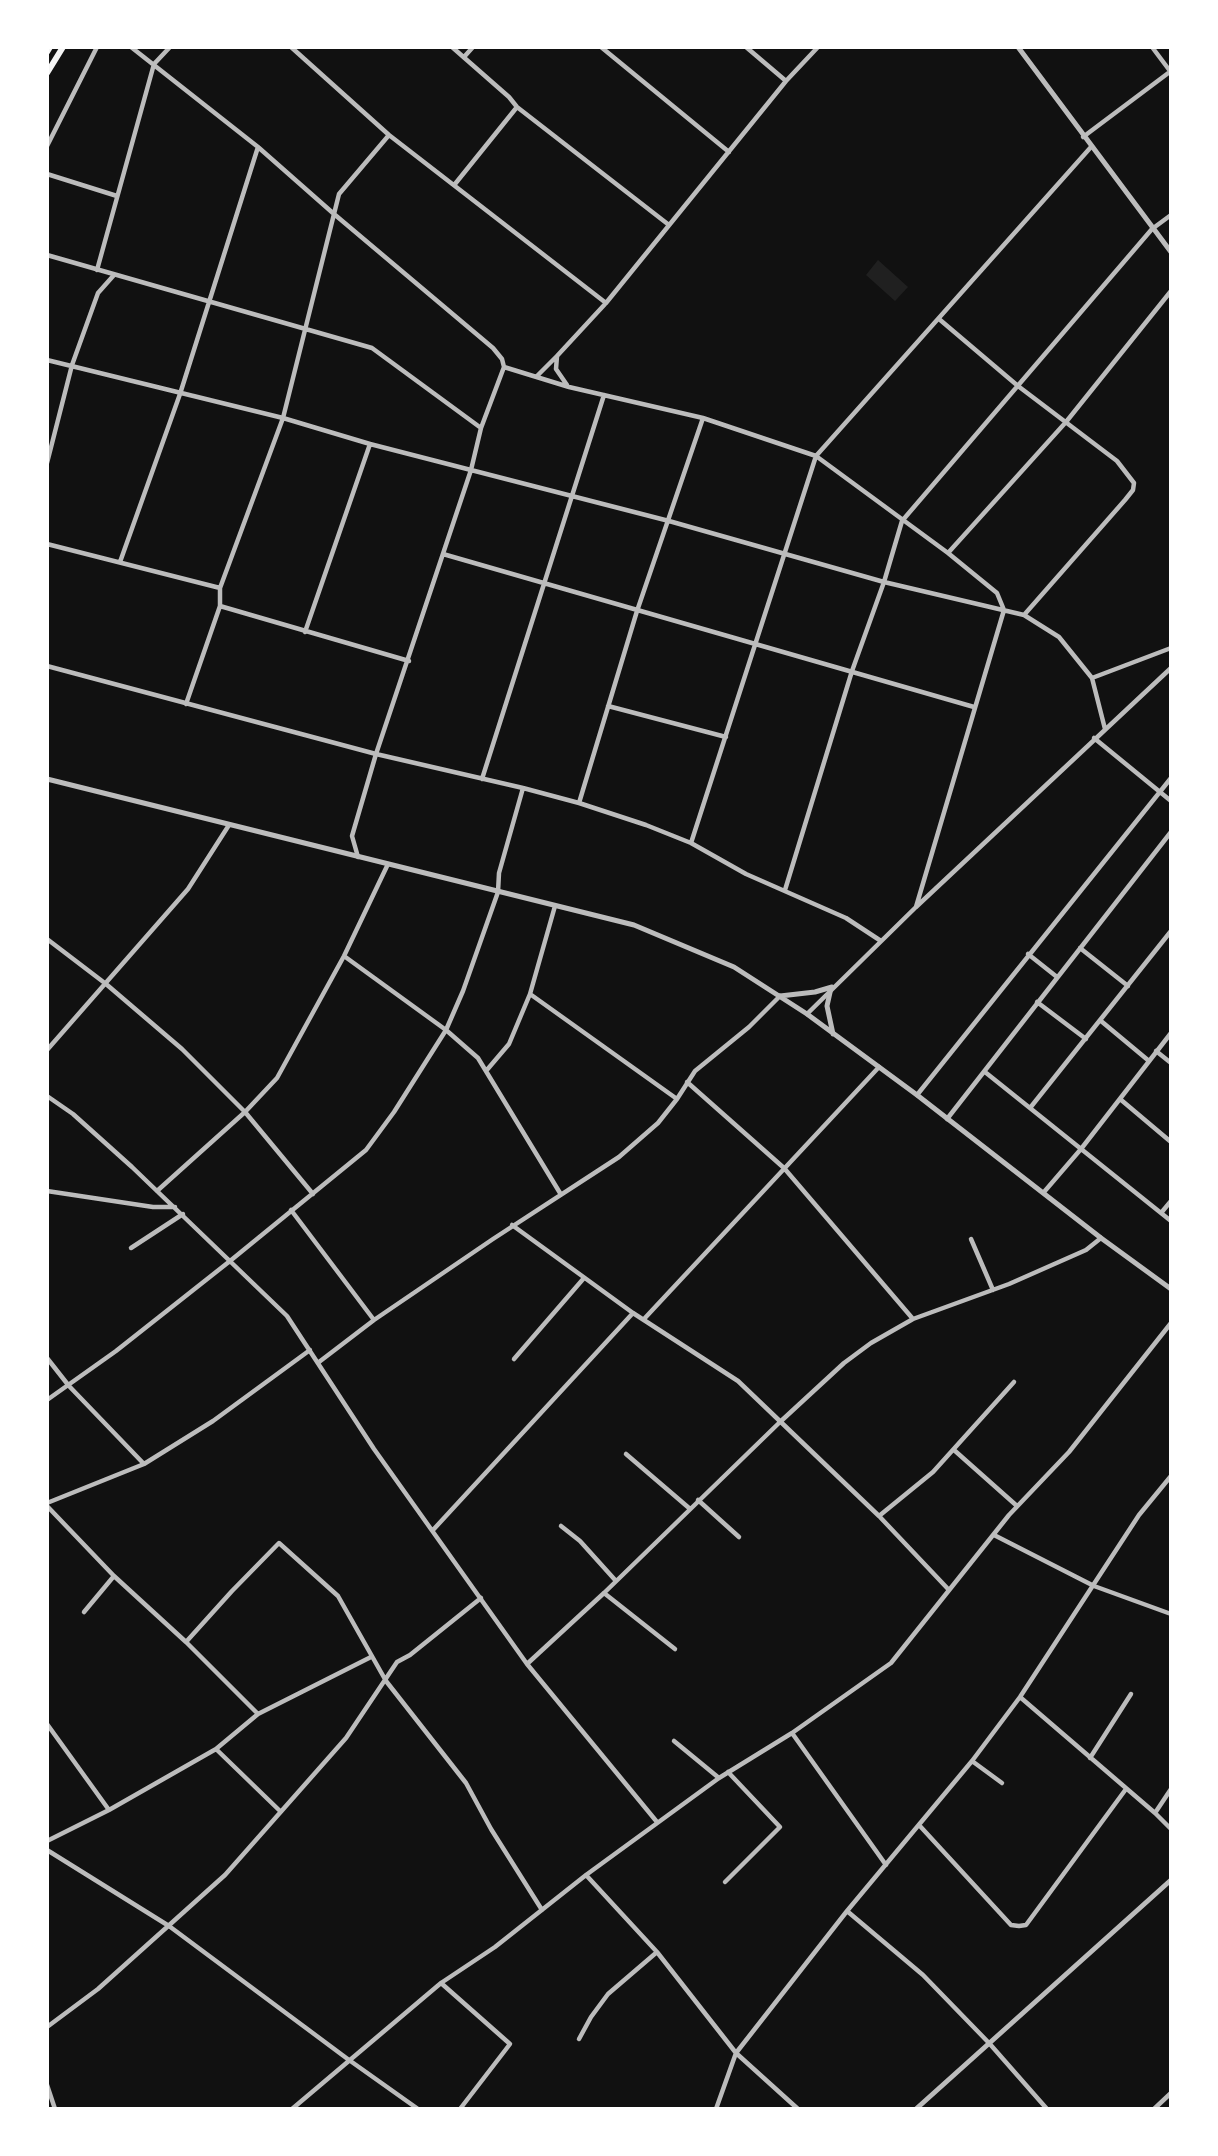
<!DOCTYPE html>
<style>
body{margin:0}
#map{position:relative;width:1218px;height:2156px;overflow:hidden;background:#111;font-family:"PT Sans Narrow",sans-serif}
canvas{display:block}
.frame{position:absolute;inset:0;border:49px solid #fff;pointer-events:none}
</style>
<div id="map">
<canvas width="1218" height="2156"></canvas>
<div class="frame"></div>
</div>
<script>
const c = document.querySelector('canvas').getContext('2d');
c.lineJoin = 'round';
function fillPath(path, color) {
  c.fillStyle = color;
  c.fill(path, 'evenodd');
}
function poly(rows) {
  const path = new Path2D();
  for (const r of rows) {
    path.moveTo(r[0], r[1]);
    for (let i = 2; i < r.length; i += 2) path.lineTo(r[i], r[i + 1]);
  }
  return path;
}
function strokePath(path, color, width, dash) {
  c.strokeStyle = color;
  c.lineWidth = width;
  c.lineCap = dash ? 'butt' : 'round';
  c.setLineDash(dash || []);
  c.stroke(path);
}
const green = poly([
 [878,260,908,287,895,301,866,275]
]);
const minor = poly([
 [131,47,258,147,334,214,493,348,502,359,504,367,569,387,703,418,816,456,948,553,997,593,1004,610,916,907],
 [291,47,389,135,606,303],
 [452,47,509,97,517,107,669,225],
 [601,47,729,152],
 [746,47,786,81],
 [1152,47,1170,71],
 [464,57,473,47],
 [1083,137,1171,71],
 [47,146,97,47],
 [47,174,117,196],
 [455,184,517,107],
 [47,255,372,348,481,428],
 [97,270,154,64,170,47],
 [939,319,1018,386,1117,461,1134,483,1133,490,1125,500,1024,615],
 [47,360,283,418,370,444,669,521,884,582,1024,615,1059,637,1092,678,1105,729],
 [537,376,556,357],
 [567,385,556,369,557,356,606,303,786,81,818,47],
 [47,463,72,365,98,293,114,275],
 [47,544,220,588],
 [948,553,1066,422,1171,291],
 [443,554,974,707],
 [120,562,180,394,258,147],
 [220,606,409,661],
 [305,632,370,444],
 [47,666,376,754,523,788,579,803,646,825,691,843,746,874,846,918,881,941],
 [1092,678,1171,648],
 [186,704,220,606,220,588,283,418,339,194,389,135],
 [608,706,726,737],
 [1094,738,1171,801],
 [482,779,604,395],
 [579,803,637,611,703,418],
 [691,843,816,456,1091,147],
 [358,857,352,836,376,754,471,470,481,428,504,367],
 [785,890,852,671,884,582,902,521,1152,229,1171,215],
 [47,939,106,984,182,1049,245,1112,313,1194],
 [1080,948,1128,986],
 [1028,954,1057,977],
 [344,956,446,1030,478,1058,560,1193],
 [530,994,677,1099],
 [1037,1002,1086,1039],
 [807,1014,916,907,1171,668],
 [1101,1021,1149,1061],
 [47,1050,188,889,229,825],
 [1156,1051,1171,1063],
 [486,1071,509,1044,530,994,555,906],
 [985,1072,1171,1221],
 [687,1082,784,1168,913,1319],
 [917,1095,1171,778],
 [47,1096,73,1114,132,1167,287,1316,374,1449,527,1664,657,1822],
 [1120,1099,1171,1142],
 [1030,1108,1171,931],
 [947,1119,1171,832],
 [47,1191,153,1207,175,1207],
 [157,1191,245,1112,277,1078,344,956,388,864],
 [1044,1192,1081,1149,1171,1033],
 [291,1210,374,1320],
 [1161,1213,1171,1201],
 [512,1225,633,1313,738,1381,879,1516,949,1590],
 [971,1239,993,1290],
 [131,1248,183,1214],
 [644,1319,879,1067],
 [47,1358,69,1386,144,1464],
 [514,1359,584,1278],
 [319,1362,374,1320,493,1239,619,1157,658,1123,677,1099,695,1071,749,1027,780,996],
 [47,1400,116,1351,230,1261,366,1150,394,1112,446,1030,463,991,498,892,499,873,523,788],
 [954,1450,1017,1506],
 [626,1454,689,1508],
 [698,1500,739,1537],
 [47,1503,144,1464,213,1421,310,1350],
 [47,1506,114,1576,186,1642,258,1714],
 [879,1516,933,1472,1014,1382],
 [561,1526,580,1541,616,1581],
 [433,1530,633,1313],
 [994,1535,1094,1586,1171,1614],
 [604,1593,675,1649],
 [84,1612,114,1576],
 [186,1642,232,1591,279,1543,338,1596,386,1681,466,1783,491,1829,542,1910],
 [527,1664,604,1593,780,1422,844,1363,871,1343,913,1319,1009,1284,1086,1250,1101,1238],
 [1020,1697,1155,1813,1171,1829],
 [47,1724,109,1810],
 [792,1733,886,1865],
 [674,1741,719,1778],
 [216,1749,280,1811],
 [1090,1758,1131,1694],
 [972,1761,1002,1783],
 [1155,1813,1171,1789],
 [919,1825,1011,1925,1019,1926,1026,1925,1126,1789],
 [47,1841,109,1810,216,1749,258,1714,371,1657],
 [47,1850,169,1926,349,2060,418,2109],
 [586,1875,657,1952,736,2053,798,2109],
 [725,1882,780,1827,728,1772],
 [847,1911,923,1975,989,2043,1047,2109],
 [441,1983,510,2044,460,2109],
 [47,2027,98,1989,225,1875,346,1738,397,1662,410,1655,481,1598],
 [579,2039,591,2017,608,1994,657,1952],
 [47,2085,55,2109],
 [292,2109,441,1983,495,1947,586,1875,719,1778,792,1733,891,1663,1009,1515,1069,1452,1171,1323],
 [716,2109,736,2053,847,1911,972,1761,1020,1697,1139,1515,1171,1476],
 [1154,2109,1171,2093]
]);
const tertiary = poly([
 [1018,47,1171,252],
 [47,779,634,925,734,967,807,1014,917,1095,1101,1238,1171,1289],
 [831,988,827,1006,833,1034],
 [780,996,815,992,832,987],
 [916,2109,1171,1880]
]);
const primary = poly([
 [47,52,50,47],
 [47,73,63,47]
]);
fillPath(green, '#202020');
strokePath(minor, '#bcbcbc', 4.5);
strokePath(tertiary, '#bcbcbc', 5);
strokePath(primary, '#f5f5f5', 6);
</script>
